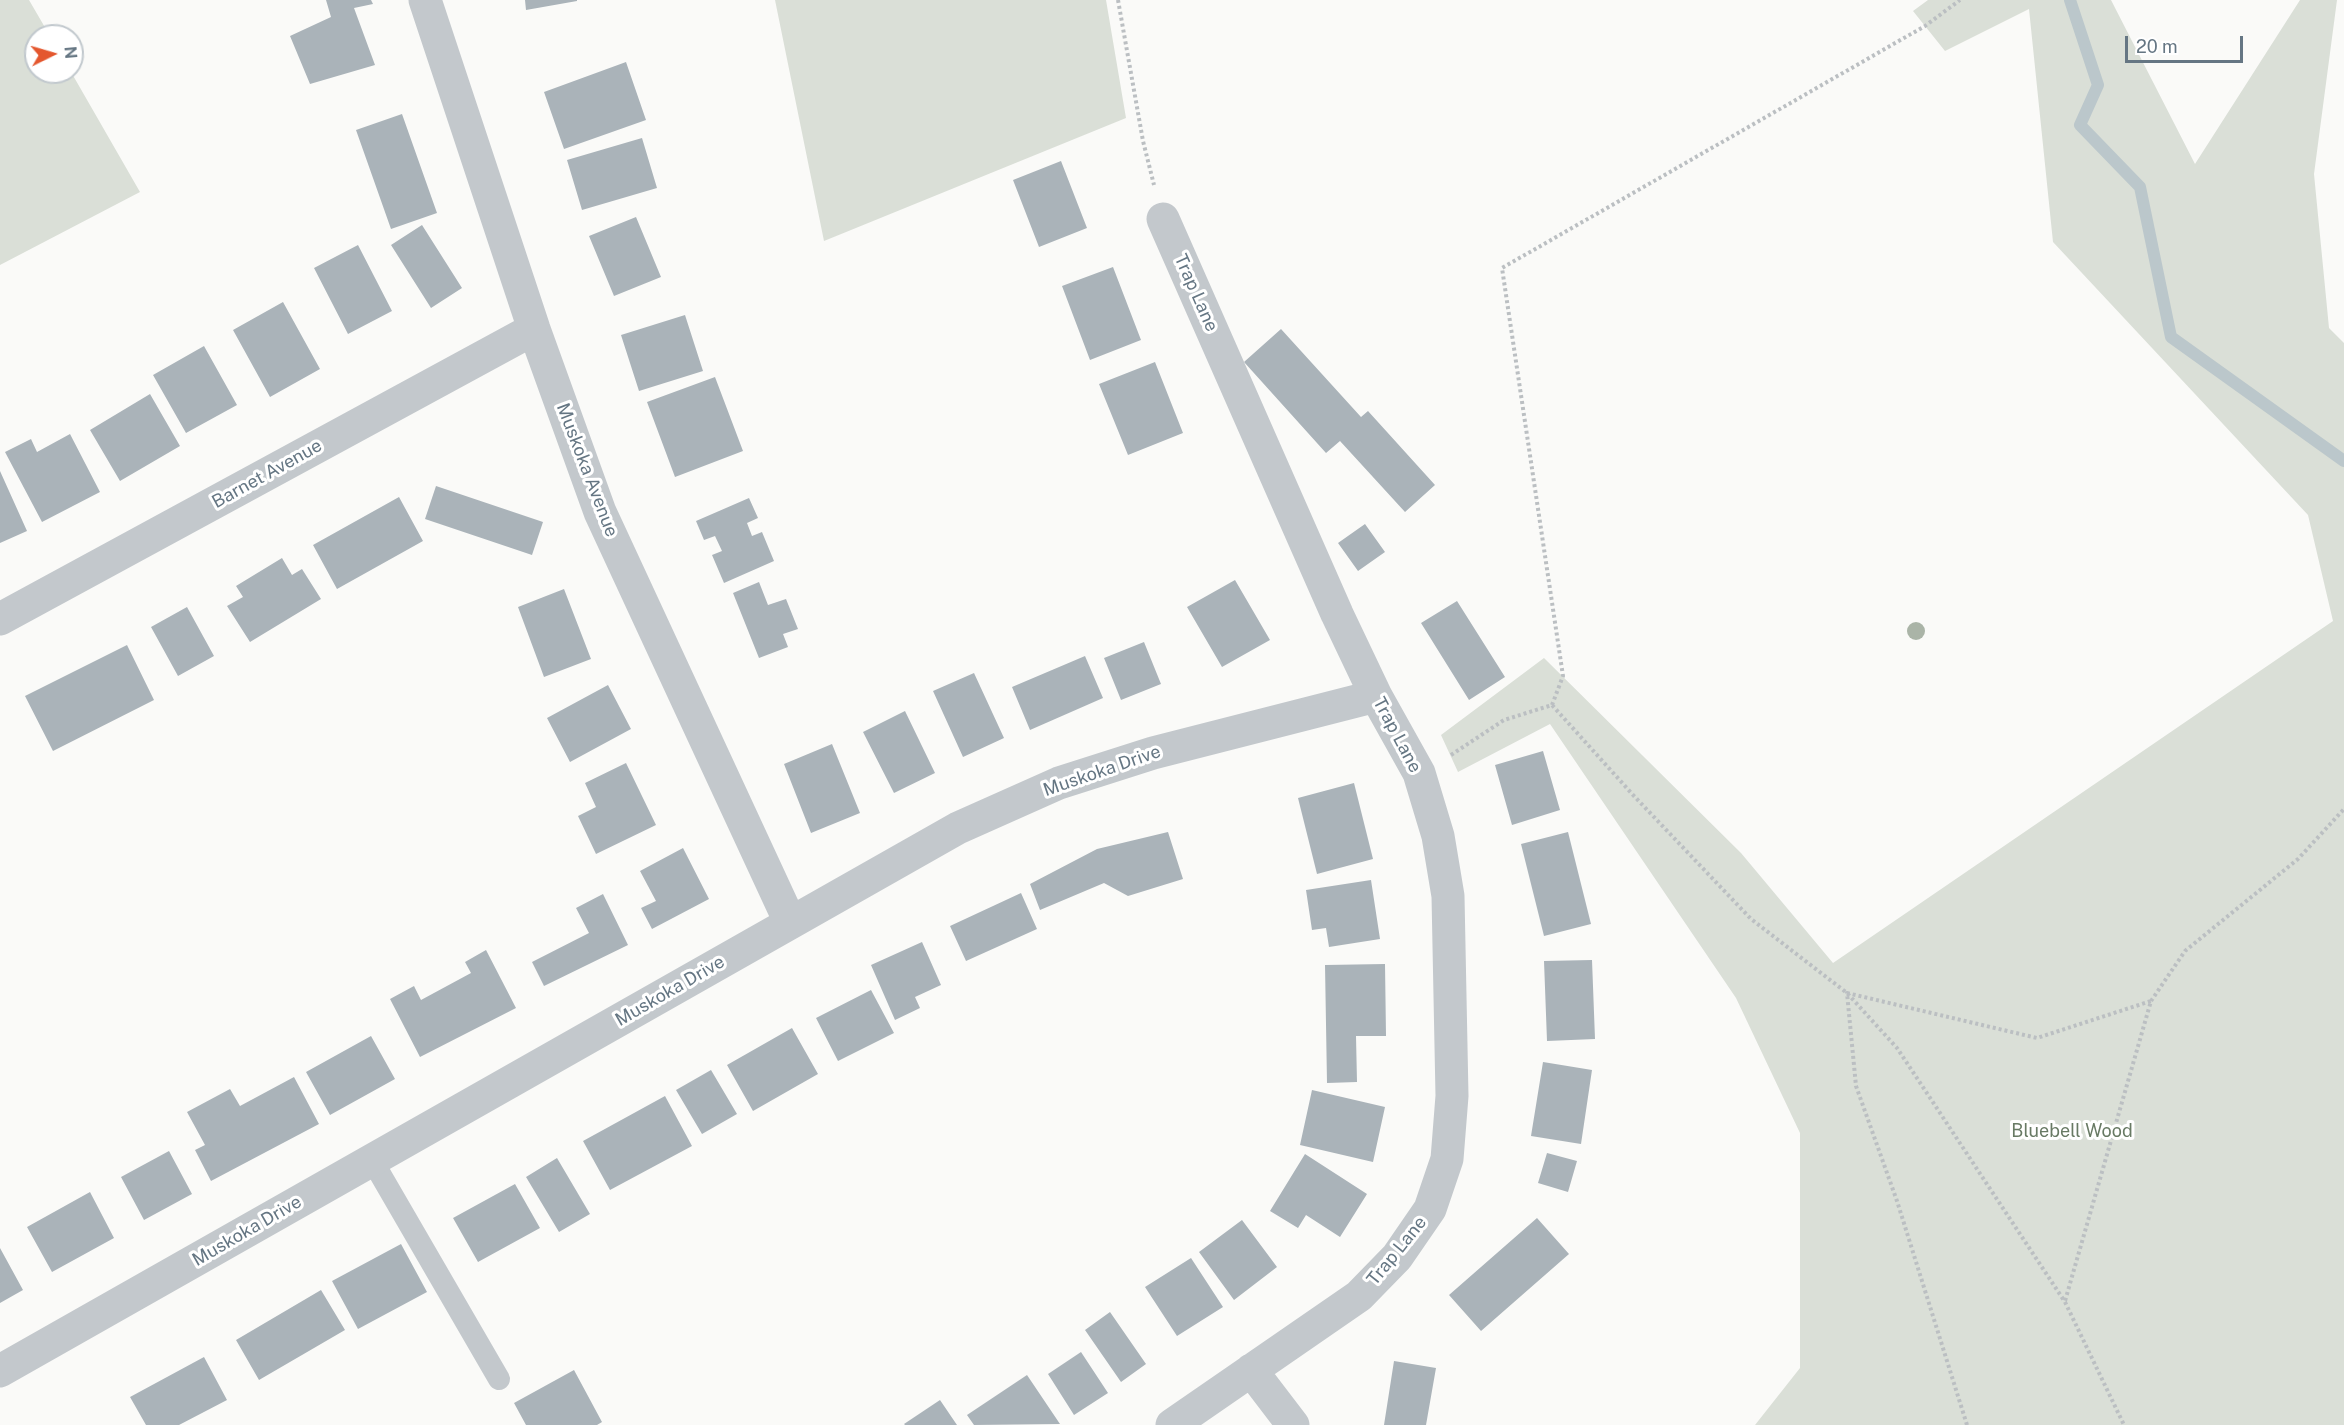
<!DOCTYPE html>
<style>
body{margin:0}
#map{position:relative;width:2344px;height:1425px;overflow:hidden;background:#fafaf8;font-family:"Public Sans",sans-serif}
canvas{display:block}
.north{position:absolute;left:24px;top:24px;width:60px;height:60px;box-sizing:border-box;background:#fff;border:2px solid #c1c8cd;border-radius:50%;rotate:85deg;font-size:16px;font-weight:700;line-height:24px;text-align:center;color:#657683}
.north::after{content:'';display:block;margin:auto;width:21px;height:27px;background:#e4572e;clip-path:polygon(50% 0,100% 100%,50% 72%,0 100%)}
.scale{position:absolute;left:2125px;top:36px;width:118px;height:27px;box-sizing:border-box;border:3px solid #657683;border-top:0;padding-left:8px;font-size:18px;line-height:21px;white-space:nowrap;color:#657683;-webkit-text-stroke:4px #fff;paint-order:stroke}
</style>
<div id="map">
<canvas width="2344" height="1425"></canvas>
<div class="north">N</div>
<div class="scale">20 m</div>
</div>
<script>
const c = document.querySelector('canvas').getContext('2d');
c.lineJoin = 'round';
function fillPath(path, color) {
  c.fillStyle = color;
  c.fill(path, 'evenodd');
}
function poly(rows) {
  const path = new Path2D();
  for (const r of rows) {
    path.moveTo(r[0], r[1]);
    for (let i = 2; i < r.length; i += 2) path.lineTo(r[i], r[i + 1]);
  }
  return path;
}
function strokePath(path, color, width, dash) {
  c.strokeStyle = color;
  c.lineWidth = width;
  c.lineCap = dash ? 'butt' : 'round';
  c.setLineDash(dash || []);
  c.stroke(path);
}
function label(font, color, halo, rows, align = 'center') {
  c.font = font + ' "Public Sans",sans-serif';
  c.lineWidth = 6;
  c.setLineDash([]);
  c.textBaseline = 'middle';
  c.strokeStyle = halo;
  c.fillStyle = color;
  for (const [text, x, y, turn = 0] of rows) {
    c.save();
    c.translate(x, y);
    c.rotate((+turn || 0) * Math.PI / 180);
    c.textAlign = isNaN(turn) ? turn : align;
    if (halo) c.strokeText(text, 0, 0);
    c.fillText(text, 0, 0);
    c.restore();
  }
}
const green = poly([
 [0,0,29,0,50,36,36,36,36,72,71,72,140,192,0,265],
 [775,0,1106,0,1126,118,824,241],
 [1928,0,2111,0,2195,164,2300,0,2337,0,2314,174,2329,328,2344,343,2344,1425,1755,1425,1800,1368,1800,1133,1736,998,1550,724,1458,772,1441,735,1544,658,1741,853,1833,963,2333,621,2308,515,2053,242,2029,9,1945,51,1913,11]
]);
const stream = poly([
 [2070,0,2098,85,2080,125,2140,187,2171,337,2344,461]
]);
const building = poly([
 [326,0,371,0,373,4,354,8,375,65,310,84,290,36,331,17],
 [525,0,577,0,577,1,526,10],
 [626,62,646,120,564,149,544,92],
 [402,114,437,213,391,229,356,130],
 [642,138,657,188,582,210,567,160],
 [1061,161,1087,228,1039,247,1013,180],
 [636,217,661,277,614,296,589,236],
 [422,225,462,288,431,308,391,245],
 [358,245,392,311,348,334,314,268],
 [1113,267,1141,340,1090,360,1062,286],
 [283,302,320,369,270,397,233,330],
 [685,315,703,371,639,391,621,335],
 [1281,329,1361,417,1368,411,1435,485,1405,512,1340,441,1326,453,1244,362],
 [204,346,237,405,186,433,153,375],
 [1155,362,1183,433,1128,455,1099,384],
 [715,377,743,451,675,477,647,402],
 [150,394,180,446,120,481,90,430],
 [70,434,100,492,42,522,5,452,31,439,37,452],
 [0,471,27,531,0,543],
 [436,486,543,522,532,555,425,519],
 [399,497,423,541,337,589,313,545],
 [749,498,758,518,747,523,752,536,762,532,774,561,724,583,712,555,722,551,715,536,704,540,696,521],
 [1365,524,1385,552,1358,571,1338,543],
 [282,558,292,575,302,569,321,599,250,642,227,606,243,597,236,586],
 [1235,580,1270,640,1222,667,1187,607],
 [759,582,768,605,786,599,798,629,783,634,788,647,759,658,733,593],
 [564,589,591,659,544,677,518,607],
 [1457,601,1505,677,1469,700,1421,623],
 [187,607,214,656,178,676,151,627],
 [1144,642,1161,684,1121,700,1104,658],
 [127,645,154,700,53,751,25,696],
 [1085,656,1103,698,1030,730,1012,687],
 [974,673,1004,738,963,757,933,691],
 [608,685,631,729,570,762,547,718],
 [905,711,935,773,894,793,863,732],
 [832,744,860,813,811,833,784,764],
 [1543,751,1560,810,1512,825,1495,765],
 [626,763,656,825,596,854,578,816,596,807,585,783],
 [1354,783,1373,859,1317,874,1298,798],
 [1168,832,1183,879,1128,896,1104,883,1040,910,1030,884,1097,849],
 [1568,832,1591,924,1544,936,1521,844],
 [683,848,709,899,652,929,641,908,656,901,640,871],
 [1371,880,1380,939,1329,947,1326,928,1312,930,1306,890],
 [1021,893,1037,929,966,961,950,926],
 [603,894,628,945,544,986,532,962,589,933,576,908],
 [922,942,941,985,915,997,920,1008,895,1020,871,965],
 [486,950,516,1008,420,1057,390,999,414,986,421,1000,471,973,465,962],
 [1592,960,1595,1039,1547,1041,1544,961],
 [1385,964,1386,1036,1356,1036,1357,1082,1327,1083,1325,965],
 [871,990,894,1033,838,1061,816,1018],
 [792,1028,818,1074,753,1111,727,1065],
 [371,1036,395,1079,330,1115,306,1072],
 [1543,1062,1592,1070,1581,1144,1531,1136],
 [711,1070,737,1114,702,1134,676,1090],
 [294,1077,319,1124,211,1181,195,1150,205,1145,187,1112,230,1089,240,1106],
 [1312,1090,1385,1107,1373,1162,1300,1145],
 [665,1096,692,1146,610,1190,583,1141],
 [169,1151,192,1194,144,1220,121,1177],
 [1547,1153,1577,1161,1568,1192,1538,1183],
 [1305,1154,1367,1194,1340,1237,1306,1215,1298,1228,1270,1211],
 [557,1158,590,1214,559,1232,526,1177],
 [515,1184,540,1228,478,1262,453,1218],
 [90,1192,114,1238,52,1272,27,1227],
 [1537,1218,1569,1254,1481,1331,1449,1295],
 [1242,1220,1277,1267,1234,1300,1199,1252],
 [401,1244,427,1292,358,1329,332,1281],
 [0,1248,23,1290,0,1303],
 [1191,1258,1223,1307,1177,1336,1145,1287],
 [321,1290,345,1330,259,1380,236,1340],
 [1110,1312,1146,1364,1121,1382,1085,1330],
 [1081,1352,1108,1393,1074,1415,1048,1374],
 [204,1357,227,1400,179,1425,146,1425,130,1397],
 [1394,1361,1436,1368,1426,1425,1384,1425],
 [574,1370,602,1422,597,1425,526,1425,514,1403],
 [1027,1375,1060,1424,974,1425,967,1415],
 [940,1400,957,1425,905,1425,904,1424]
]);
const path = poly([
 [1118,0,1143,141,1154,185],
 [1552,705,1563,676,1502,268,1925,26,1960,0],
 [1451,755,1504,720,1552,705,1634,796,1751,919,1847,993,1897,1048,2065,1302,2124,1425],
 [2151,1001,2185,951,2298,859,2344,809],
 [1967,1425,1897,1201,1856,1086,1847,993,2037,1038,2151,1001,2065,1301]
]);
const service = poly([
 [372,1160,499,1379]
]);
const minor = poly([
 [425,0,534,329,600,512,790,922],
 [1163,219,1337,614,1376,696,1419,773,1438,836,1448,896,1452,1096,1447,1159,1430,1209,1397,1257,1359,1296,1172,1425],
 [0,619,534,329],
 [1251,1370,1293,1425],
 [0,1371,958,828,1059,783,1153,753,1376,696]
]);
const trees = [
 [1916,631]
];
const streetNames = [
 ["Trap Lane",1196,293,66],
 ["Muskoka Avenue",587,470,69],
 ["Barnet Avenue",267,474,-29],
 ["Trap Lane",1397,735,62],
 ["Muskoka Drive",1102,771,-19],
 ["Muskoka Drive",670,991,-30],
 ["Muskoka Drive",247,1231,-30],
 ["Trap Lane",1397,1251,-51]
];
const parkNames = [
 ["Bluebell Wood",2072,1131]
];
fillPath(green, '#dadfd7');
strokePath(stream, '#bbc7cb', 12);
fillPath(building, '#aab3b9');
strokePath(path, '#bbbfc2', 4, [3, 3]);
strokePath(service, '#c3c8cc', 22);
strokePath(minor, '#c3c8cc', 33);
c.fillStyle = '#aab4a7';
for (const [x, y] of trees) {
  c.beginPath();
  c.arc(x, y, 9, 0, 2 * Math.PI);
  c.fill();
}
label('18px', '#657683', '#fff', streetNames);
label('18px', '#687a64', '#fff', parkNames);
</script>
